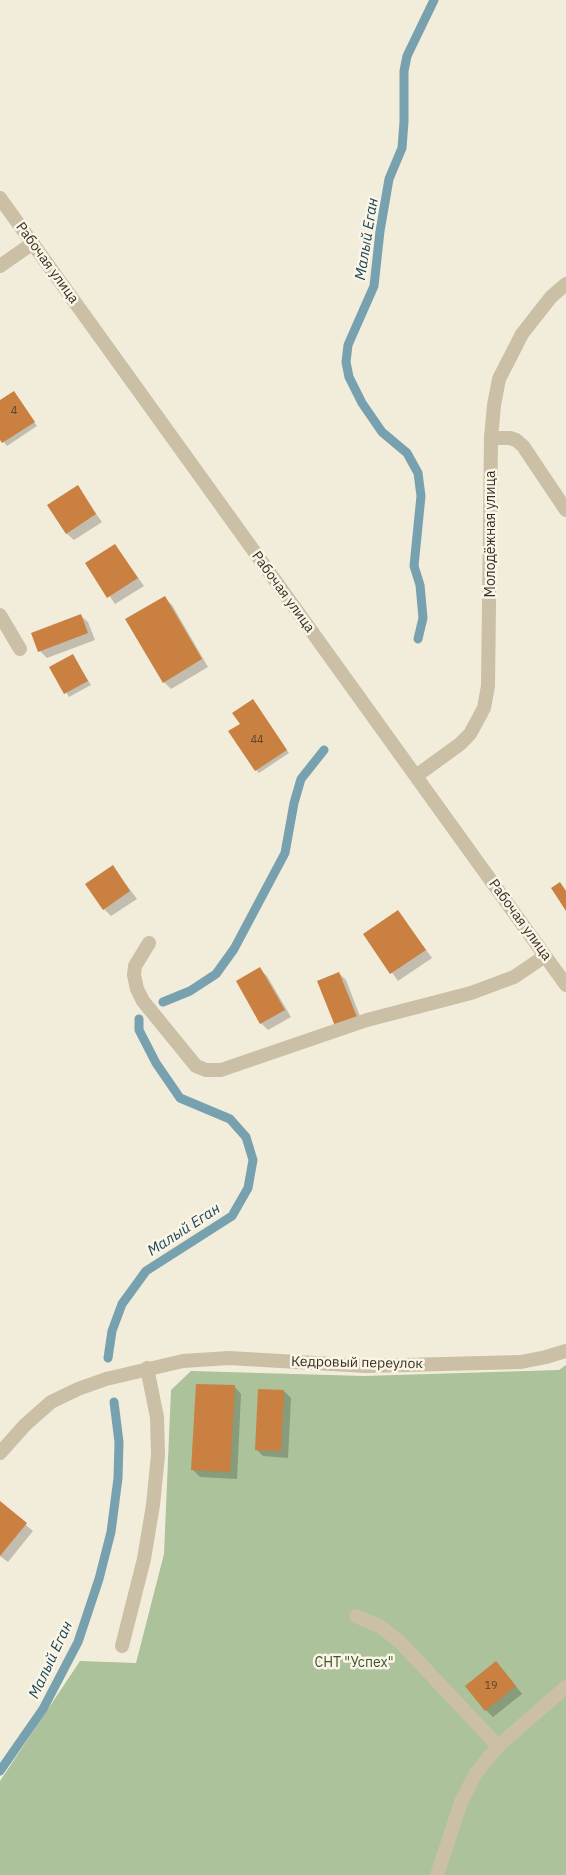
<!DOCTYPE html>
<meta charset="utf-8">
<style>
body{margin:0}
canvas{display:block;background:#f2ecda}
</style>
<canvas width="566" height="1875"></canvas>
<script>
const c = document.querySelector('canvas').getContext('2d');
c.lineJoin = 'round';
function fillPath(path, color) {
  c.fillStyle = color;
  c.fill(path, 'evenodd');
}
function poly(rows) {
  const path = new Path2D();
  for (const r of rows) {
    path.moveTo(r[0], r[1]);
    for (let i = 2; i < r.length; i += 2) path.lineTo(r[i], r[i + 1]);
  }
  return path;
}
function strokePath(path, color, width, dash) {
  c.strokeStyle = color;
  c.lineWidth = width;
  c.lineCap = dash ? 'butt' : 'round';
  c.setLineDash(dash || []);
  c.stroke(path);
}
function label(font, color, halo, rows, align = 'center') {
  c.font = font + ' "IBM Plex Sans",sans-serif';
  c.lineWidth = 5;
  c.setLineDash([]);
  c.textBaseline = 'middle';
  c.strokeStyle = halo;
  c.fillStyle = color;
  for (const [text, x, y, turn = 0] of rows) {
    c.save();
    c.translate(x, y);
    c.rotate((+turn || 0) * Math.PI / 180);
    c.textAlign = isNaN(turn) ? turn : align;
    if (halo) c.strokeText(text, 0, 0);
    c.fillText(text, 0, 0);
    c.restore();
  }
}
const green = poly([
 [566,1365,566,1875,0,1875,0,1781,80,1661,136,1663,164,1554,171,1390,191,1371,364,1376,559,1370]
]);
const shadow = poly([
 [14,393,37,426,7,446,0,437,0,402],
 [77,487,102,522,74,540,66,533],
 [115,545,144,586,115,604,87,563],
 [165,598,172,605,208,667,171,689,164,682],
 [80,615,88,622,95,640,47,658,40,651,33,634],
 [73,656,91,685,69,697,51,668],
 [256,704,289,753,259,773,256,770,241,724],
 [113,867,137,899,111,916,104,909],
 [398,912,432,958,398,981,365,935],
 [260,969,267,976,291,1017,268,1030,261,1023],
 [339,973,346,980,363,1024,343,1032],
 [234,1386,241,1394,237,1479,200,1477,193,1470],
 [284,1391,291,1398,288,1458,263,1456,256,1449],
 [0,1503,33,1531,8,1562,0,1556],
 [503,1670,522,1694,493,1717,486,1710]
]);
const stream = poly([
 [418,639,423,618,420,585,414,566,421,496,418,473,407,453,382,432,362,403,349,377,346,362,348,345,374,286,380,231,389,179,402,148,404,122,404,71,407,56,434,0],
 [163,1002,190,991,216,974,234,949,285,853,294,803,301,779,324,750],
 [108,1358,112,1331,122,1304,146,1271,232,1216,248,1188,253,1160,246,1137,230,1119,180,1098,156,1063,139,1030,139,1019],
 [0,1771,43,1709,78,1642,99,1579,111,1532,118,1478,119,1442,114,1402]
]);
const building = poly([
 [14,391,35,422,2,443,0,440,0,400],
 [78,485,96,514,66,534,47,505],
 [115,544,138,578,107,598,85,563],
 [165,596,202,659,163,683,125,619],
 [81,614,88,633,38,652,31,633],
 [73,654,88,681,64,694,49,667],
 [253,699,287,750,255,771,228,731,240,724,232,713],
 [113,865,130,891,103,910,85,884],
 [560,882,566,891,566,911,551,888],
 [398,910,426,950,390,974,363,934],
 [260,967,285,1010,260,1024,236,981],
 [339,972,357,1017,335,1026,317,981],
 [196,1384,235,1385,230,1472,191,1470],
 [258,1389,284,1390,281,1451,255,1450],
 [0,1501,27,1523,0,1556],
 [496,1661,516,1686,485,1711,465,1686]
]);
const service = poly([
 [491,438,510,438,516,440,523,446,566,510],
 [0,615,20,649],
 [149,943,135,966,134,975,137,989,143,1001,196,1066,206,1070,221,1070,367,1020,471,993,514,977,545,956],
 [356,1616,381,1627,400,1642,498,1746],
 [122,1646,144,1559,153,1505,158,1455,157,1417,147,1368]
]);
const minor = poly([
 [0,266,33,243],
 [416,776,460,744,470,734,484,708,488,686,491,438,494,405,499,379,522,334,551,297,566,284],
 [0,1453,25,1425,51,1402,78,1389,106,1379,183,1361,229,1358,366,1366,521,1362,546,1357,566,1351],
 [437,1875,461,1802,476,1773,498,1746,566,1687]
]);
const tertiary = poly([
 [0,198,566,985]
]);
const numberNames = [
 ["4",14,411],
 ["44",257,740],
 ["19",491,1686]
];
const streetNames = [
 ["Рабочая улица",47,263,54],
 ["Молодёжная улица",491,534,-90],
 ["Рабочая улица",283,592,54],
 ["Рабочая улица",520,920,54],
 ["Кедровый переулок",357,1363,1]
];
const parkNames = [
 ["СНТ \"Успех\"",354,1663]
];
const waterNames = [
 ["Малый Еган",367,239,-81],
 ["Малый Еган",184,1230,-33],
 ["Малый Еган",51,1660,-65]
];
fillPath(green, '#abc29a');
fillPath(shadow, '#0003');
strokePath(stream, '#78a1b0', 9);
fillPath(building, '#c98041');
strokePath(service, '#cbbfa6', 14);
strokePath(minor, '#cbbfa6', 14);
strokePath(tertiary, '#cbbfa6', 14);
label('11px', '#5b432e', null, numberNames);
label('14px', '#362f27', '#faf5e6', streetNames);
label('14px', '#3c552a', '#faf5e6', parkNames);
label('italic 15px', '#1b4759', '#faf5e6', waterNames);
</script>
